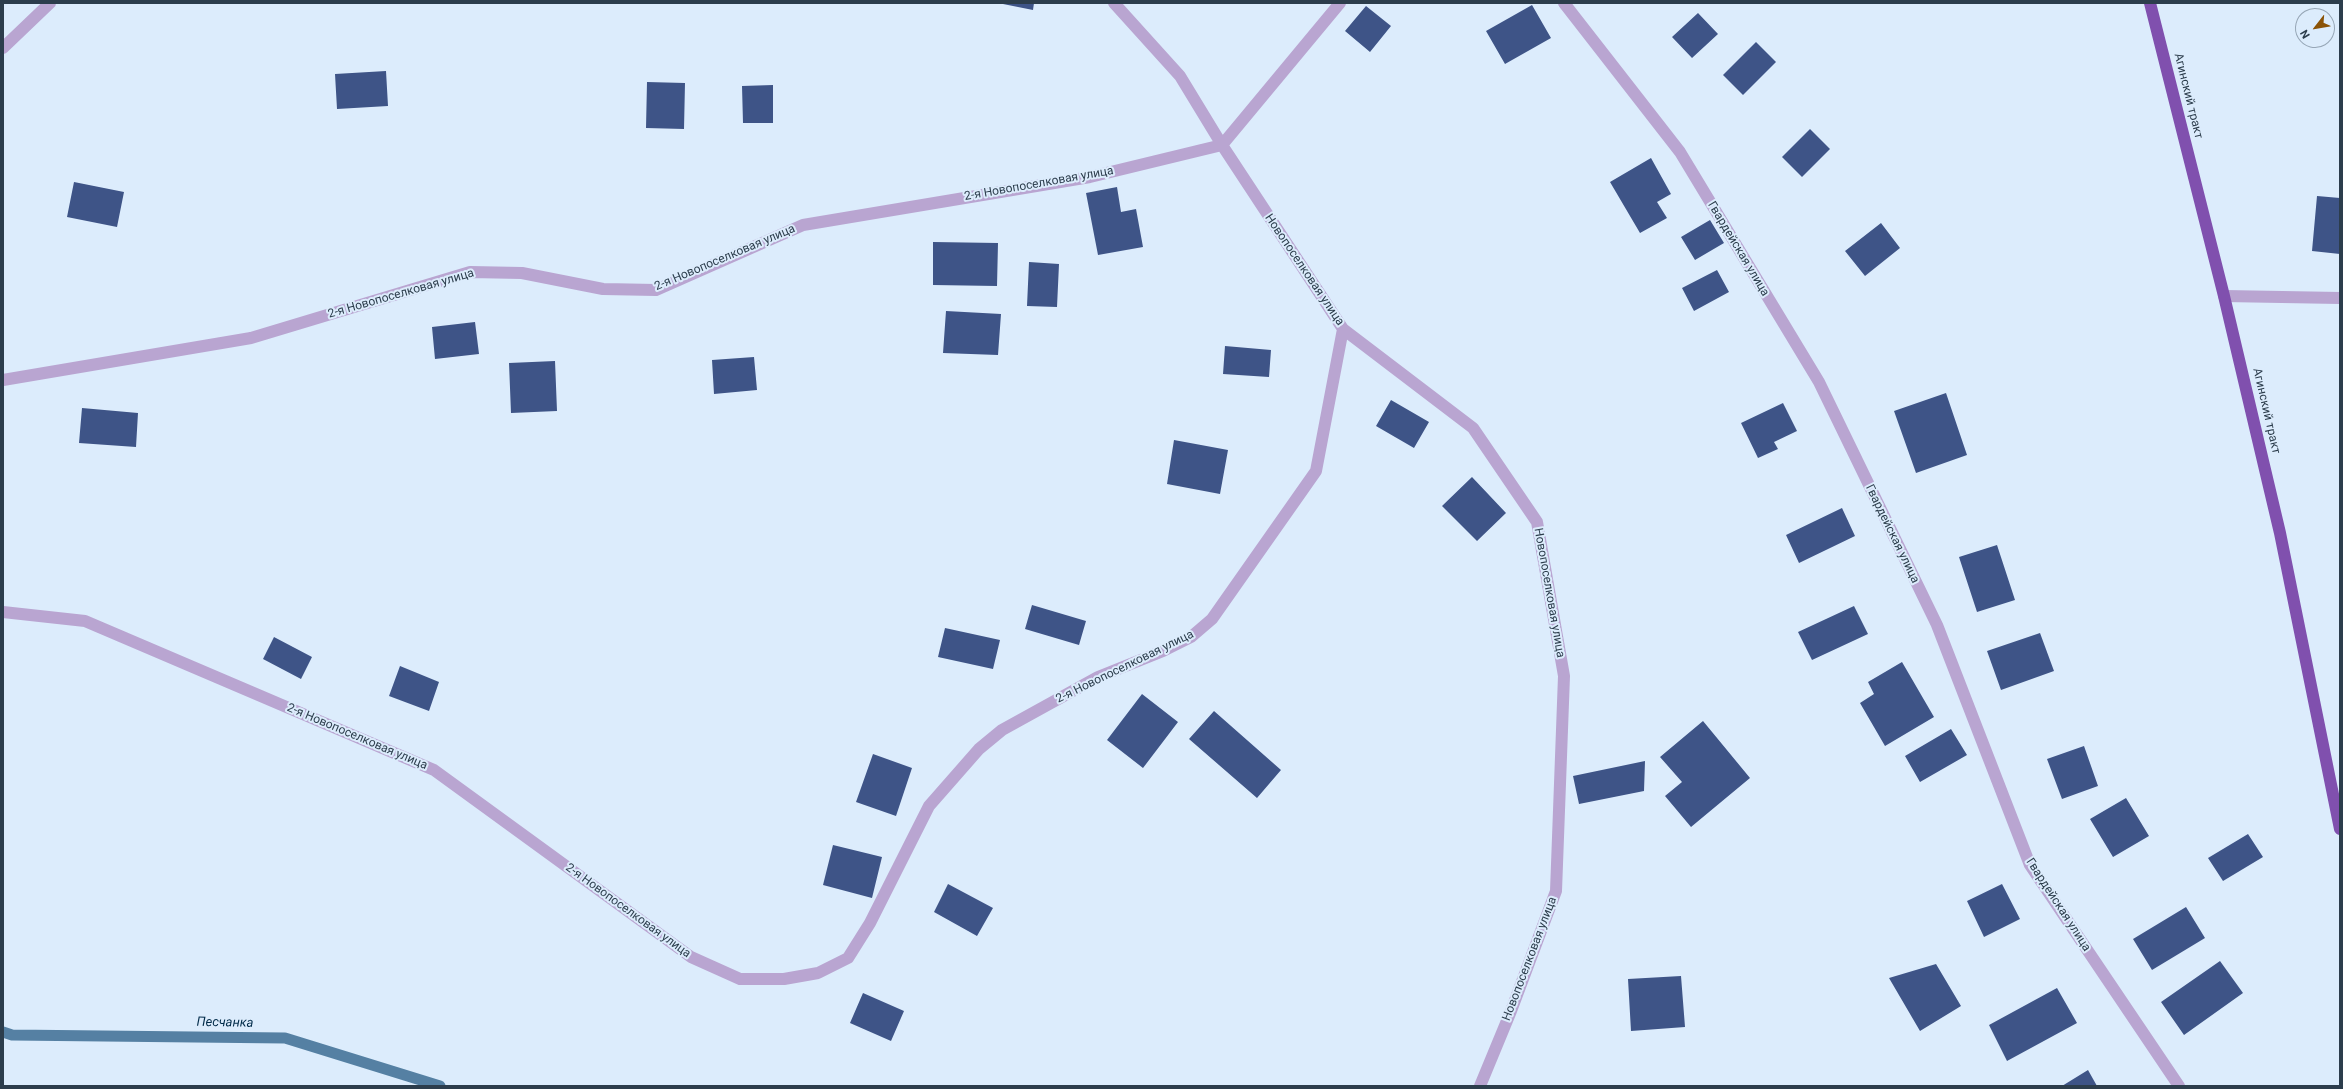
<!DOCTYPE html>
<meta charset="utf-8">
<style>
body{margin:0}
#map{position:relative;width:2343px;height:1089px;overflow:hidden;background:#dcecfc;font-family:Roboto,sans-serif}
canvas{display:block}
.frame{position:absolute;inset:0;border:4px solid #2c3d4c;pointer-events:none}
.north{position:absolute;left:2295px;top:8px;width:40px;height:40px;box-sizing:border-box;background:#dcecfc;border:1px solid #96a6b6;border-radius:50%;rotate:239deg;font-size:11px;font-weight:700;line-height:16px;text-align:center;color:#2c3d4c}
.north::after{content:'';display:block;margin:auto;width:14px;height:18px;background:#8b5307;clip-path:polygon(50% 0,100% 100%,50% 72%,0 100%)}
</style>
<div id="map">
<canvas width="2343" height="1089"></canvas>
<div class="frame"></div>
<div class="north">N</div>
</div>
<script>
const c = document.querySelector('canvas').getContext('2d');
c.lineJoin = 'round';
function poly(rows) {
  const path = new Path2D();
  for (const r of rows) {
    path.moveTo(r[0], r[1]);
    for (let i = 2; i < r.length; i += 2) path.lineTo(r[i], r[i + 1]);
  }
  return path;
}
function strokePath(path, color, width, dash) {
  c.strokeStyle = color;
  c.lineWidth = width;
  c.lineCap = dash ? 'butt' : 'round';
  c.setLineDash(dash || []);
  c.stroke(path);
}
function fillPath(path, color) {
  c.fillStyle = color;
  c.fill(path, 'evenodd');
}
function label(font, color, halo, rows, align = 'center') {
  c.font = font + ' Roboto,sans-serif';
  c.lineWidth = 4;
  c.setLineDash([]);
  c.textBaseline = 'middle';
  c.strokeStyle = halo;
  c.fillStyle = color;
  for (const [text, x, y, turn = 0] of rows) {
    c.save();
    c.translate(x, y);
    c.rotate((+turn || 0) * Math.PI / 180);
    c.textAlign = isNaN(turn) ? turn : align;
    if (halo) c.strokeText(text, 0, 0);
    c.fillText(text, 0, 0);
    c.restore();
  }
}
const stream = poly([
 [3,1032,12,1035,285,1038,440,1086]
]);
const building = poly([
 [998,3,1034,3,1033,10],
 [1532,5,1551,38,1505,64,1486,31],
 [1366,6,1391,26,1370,52,1345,31],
 [1698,13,1718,34,1692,58,1672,37],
 [1756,42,1776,62,1743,95,1723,75],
 [386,71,388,106,337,109,335,74],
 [647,82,685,83,684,129,646,128],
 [773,85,773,123,743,123,742,86],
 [1810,129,1830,149,1802,177,1782,157],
 [1651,158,1671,194,1657,202,1667,218,1640,233,1610,182],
 [74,182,124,192,117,227,67,217],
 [1117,187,1121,212,1136,209,1143,247,1098,255,1086,193],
 [2317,196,2340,198,2340,254,2312,251],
 [1710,220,1724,243,1695,260,1681,237],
 [1881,223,1900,248,1865,276,1845,251],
 [933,242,998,243,997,286,933,285],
 [1029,262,1059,264,1057,307,1027,306],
 [1717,270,1729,292,1694,311,1682,288],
 [946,311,1001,314,998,355,943,353],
 [475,322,479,354,435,359,432,327],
 [1225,346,1271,350,1269,377,1223,374],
 [754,357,757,390,714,394,712,360],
 [555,361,557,411,511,413,509,363],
 [1946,393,1967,455,1916,473,1894,411],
 [1391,400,1429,422,1414,448,1376,426],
 [1783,403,1797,431,1774,442,1778,449,1758,458,1741,423],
 [82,408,138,413,136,447,79,443],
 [1174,440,1228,450,1220,494,1167,484],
 [1472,477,1506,513,1477,541,1442,506],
 [1842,508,1855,536,1799,563,1786,535],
 [1997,545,2015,600,1977,612,1959,557],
 [1032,605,1086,621,1079,645,1025,629],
 [1854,606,1868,634,1812,660,1798,632],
 [945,628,1000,640,993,669,938,657],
 [2040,633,2054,671,2001,690,1987,651],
 [274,637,312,657,301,679,263,659],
 [1902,662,1934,717,1885,746,1860,703,1874,694,1868,682],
 [400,666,439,682,429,711,389,696],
 [1142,694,1178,722,1143,768,1107,740],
 [1214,711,1281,770,1257,798,1189,739],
 [1703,721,1750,778,1691,827,1665,796,1682,782,1660,757],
 [1951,729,1967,755,1920,782,1905,756],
 [2084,746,2098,786,2062,799,2047,759],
 [873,754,912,768,896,816,856,802],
 [1645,761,1644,791,1579,804,1573,776],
 [2126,798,2149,836,2113,857,2090,819],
 [2248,834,2263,857,2223,881,2208,858],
 [833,845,882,857,872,898,823,885],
 [948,884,993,908,977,936,934,912],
 [2002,884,2020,919,1984,937,1967,901],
 [2186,907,2205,938,2152,970,2133,939],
 [2220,961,2243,993,2184,1035,2161,1002],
 [1936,964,1961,1006,1920,1031,1889,978],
 [1681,976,1685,1027,1631,1031,1628,979],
 [2057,988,2077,1023,2007,1061,1989,1025],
 [863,993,904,1011,891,1041,850,1023],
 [2088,1070,2097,1086,2062,1086]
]);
const minor = poly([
 [1114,3,1180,76,1222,145,1343,329,1473,428,1537,522,1564,676,1556,891,1511,1011,1480,1086],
 [1564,3,1680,152,1819,382,1937,625,2030,865,2179,1086],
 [3,48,50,3],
 [2224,296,2340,298],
 [3,380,251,338,470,272,522,273,603,289,656,290,803,225,1090,177,1222,145,1340,3],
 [3,612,85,621,434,770,691,957,740,979,784,979,818,973,848,958,870,923,929,806,979,749,1002,730,1098,677,1163,651,1191,637,1212,619,1316,471,1343,329]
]);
const highway = poly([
 [2150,3,2224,296,2280,533,2340,829]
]);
const streetNames = [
 ["Агинский тракт",2188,96,76],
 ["2-я Новопоселковая улица",1039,184,-10],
 ["Гвардейская улица",1738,249,59],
 ["2-я Новопоселковая улица",725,258,-23],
 ["Новопоселковая улица",1304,270,56],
 ["2-я Новопоселковая улица",401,294,-16],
 ["Агинский тракт",2266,411,77],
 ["Гвардейская улица",1892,534,64],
 ["Новопоселковая улица",1549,593,80],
 ["2-я Новопоселковая улица",1125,667,-26],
 ["2-я Новопоселковая улица",357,737,23],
 ["Гвардейская улица",2058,905,57],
 ["2-я Новопоселковая улица",628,911,36],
 ["Новопоселковая улица",1530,959,-69]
];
const waterNames = [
 ["Песчанка",225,1023,1]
];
strokePath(stream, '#5580a3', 11);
fillPath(building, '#3e5487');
strokePath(minor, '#b9a5d1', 12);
strokePath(highway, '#8050ae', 12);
label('12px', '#2c3d4c', '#dcecfc', streetNames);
label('italic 13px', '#002b49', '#dcecfc', waterNames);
</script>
